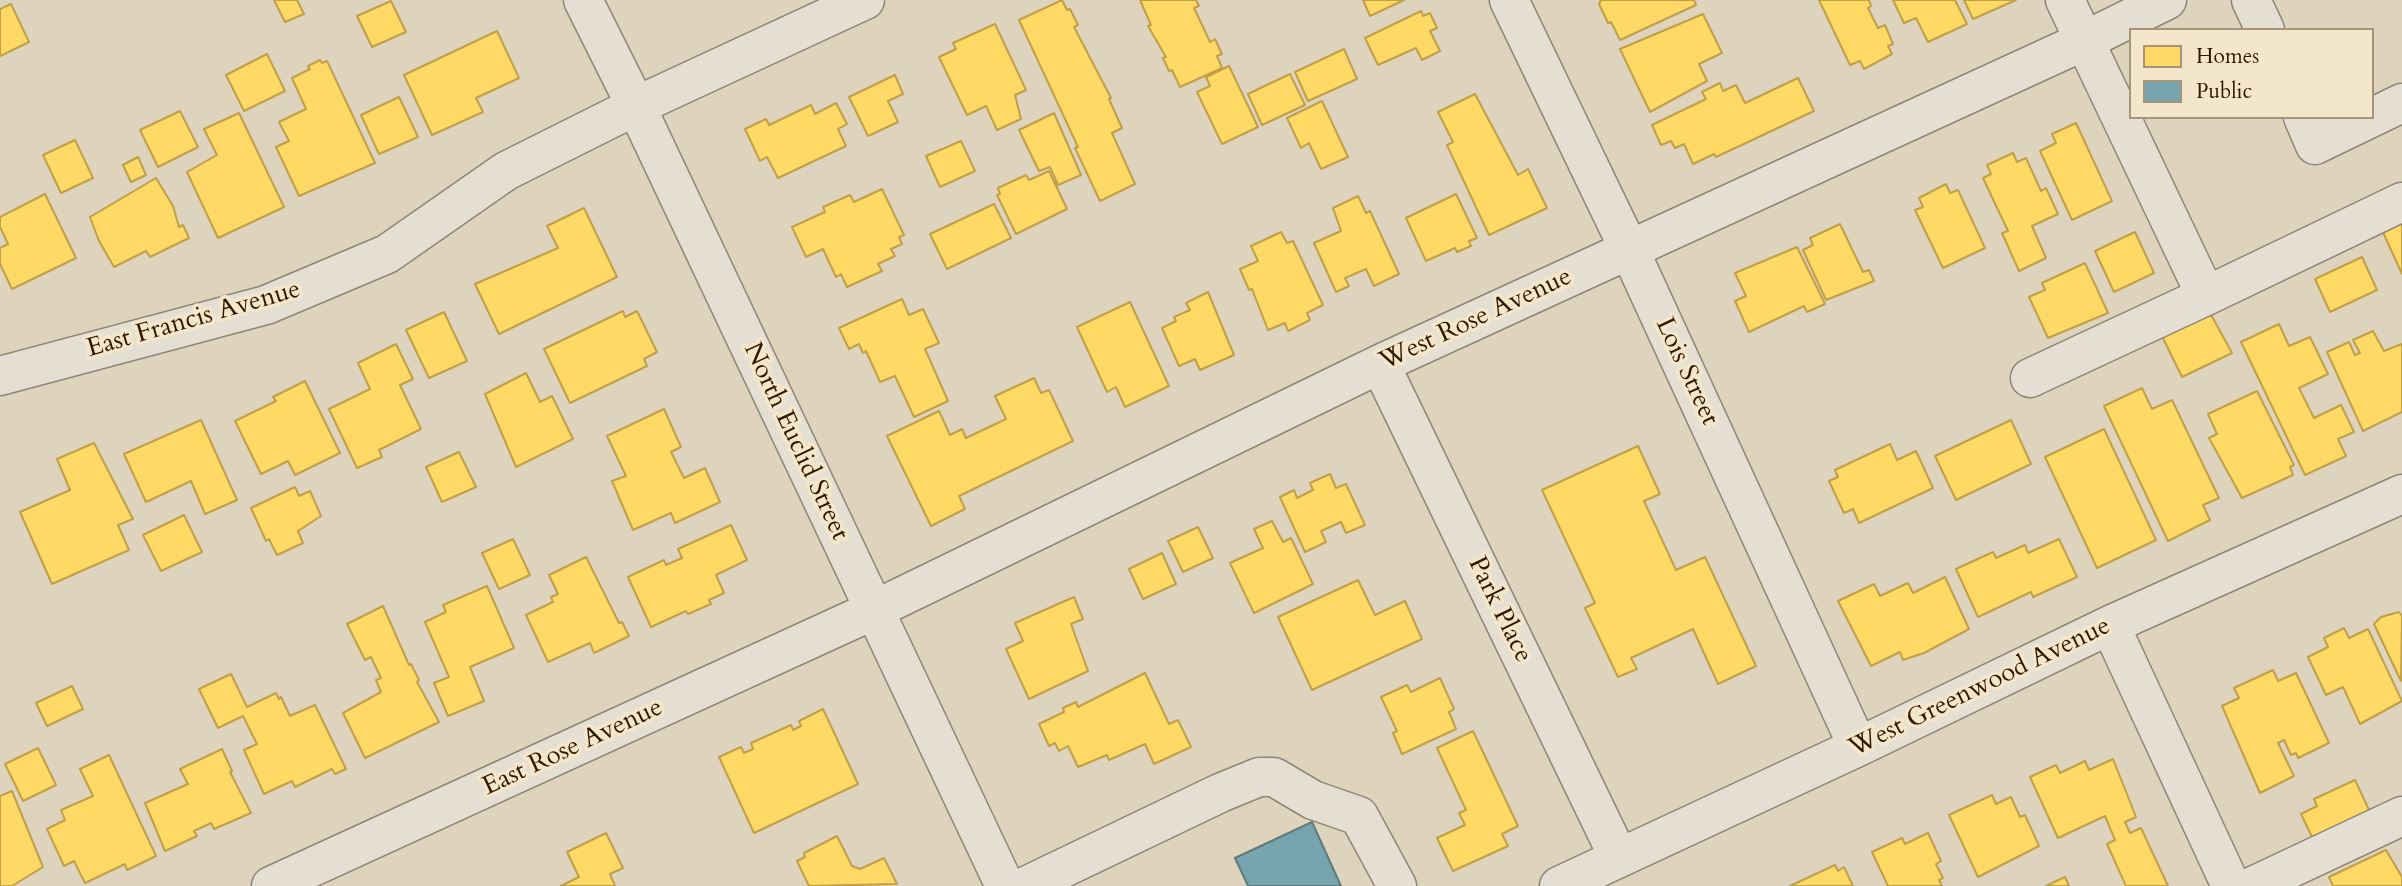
<!DOCTYPE html>
<style>
body{margin:0}
#map{position:relative;width:2402px;height:886px;overflow:hidden;background:#ded3bc;font-family:Cardo,serif}
canvas{display:block}
.legend{position:absolute;left:2129px;top:28px;width:245px;height:91px;box-sizing:border-box;background:#f3e6ca;border:2px solid #a49479;margin:0;padding:9px 12px;list-style:none;font-size:21px;color:#2d1800}
.legend li{display:flex;align-items:center;gap:14px;height:35px}
.legend b{width:35px;border:2px solid #a49479}
</style>
<div id="map">
<canvas width="2402" height="886"></canvas>
<ul class="legend">
<li><b style="height:19px;background:#ffd966"></b>Homes</li>
<li><b style="height:19px;background:#76a5af"></b>Public</li>
</ul>
</div>
<script>
const c = document.querySelector('canvas').getContext('2d');
c.lineJoin = 'round';
function fillPath(path, color) {
  c.fillStyle = color;
  c.fill(path, 'evenodd');
}
function poly(rows) {
  const path = new Path2D();
  for (const r of rows) {
    path.moveTo(r[0], r[1]);
    for (let i = 2; i < r.length; i += 2) path.lineTo(r[i], r[i + 1]);
  }
  return path;
}
function strokePath(path, color, width, dash) {
  c.strokeStyle = color;
  c.lineWidth = width;
  c.lineCap = dash ? 'butt' : 'round';
  c.setLineDash(dash || []);
  c.stroke(path);
}
function label(font, color, halo, rows, align = 'center') {
  c.font = font + ' Cardo,serif';
  c.lineWidth = 7;
  c.setLineDash([]);
  c.textBaseline = 'middle';
  c.strokeStyle = halo;
  c.fillStyle = color;
  for (const [text, x, y, turn = 0] of rows) {
    c.save();
    c.translate(x, y);
    c.rotate((+turn || 0) * Math.PI / 180);
    c.textAlign = isNaN(turn) ? turn : align;
    if (halo) c.strokeText(text, 0, 0);
    c.fillText(text, 0, 0);
    c.restore();
  }
}
const homes = poly([
 [274,0,297,0,304,14,285,22,274,0],
 [1062,0,1067,10,1070,9,1078,25,1074,27,1111,98,1109,99,1122,128,1112,133,1135,184,1100,201,1075,148,1078,147,1019,20,1062,0],
 [1140,0,1196,0,1199,6,1194,8,1210,42,1215,39,1222,54,1217,56,1222,68,1180,87,1172,70,1169,71,1163,58,1166,57,1148,26,1151,25,1140,0],
 [1363,0,1404,0,1370,16,1363,0],
 [1601,0,1694,0,1696,5,1620,40,1611,22,1608,23,1599,4,1601,0],
 [1819,0,1869,0,1871,6,1868,8,1878,28,1885,25,1893,44,1888,46,1892,54,1864,69,1860,61,1850,65,1819,0],
 [1893,0,1955,0,1967,24,1928,42,1916,18,1904,23,1893,0],
 [1964,0,2016,0,1973,19,1964,0],
 [391,1,406,32,372,47,357,16,391,1],
 [11,4,29,42,0,56,0,9,11,4],
 [1421,11,1423,16,1430,13,1437,28,1430,31,1440,51,1422,60,1416,48,1378,65,1365,38,1421,11],
 [1703,14,1722,53,1699,64,1707,81,1650,112,1620,49,1703,14],
 [995,24,1026,90,1015,95,1021,119,997,130,986,106,967,115,939,57,956,49,953,43,995,24],
 [497,31,519,78,476,98,483,112,432,135,404,75,497,31],
 [1344,49,1357,79,1308,101,1295,72,1344,49],
 [267,54,285,91,244,111,226,75,267,54],
 [320,60,322,63,327,61,375,163,299,196,276,147,289,141,279,122,306,109,292,78,310,69,308,66,320,60],
 [1229,66,1258,127,1222,144,1197,92,1210,86,1206,77,1229,66],
 [1290,74,1305,105,1262,125,1248,94,1290,74],
 [895,75,903,94,888,101,898,122,868,136,849,97,895,75],
 [1798,78,1814,111,1716,157,1714,154,1693,164,1684,144,1675,148,1671,141,1661,145,1652,125,1706,99,1702,92,1720,83,1723,91,1736,85,1745,103,1798,78],
 [1475,94,1518,175,1528,169,1547,208,1489,235,1447,145,1453,142,1438,112,1475,94],
 [399,97,418,137,379,154,361,115,399,97],
 [1322,101,1348,157,1321,169,1309,143,1301,148,1287,118,1322,101],
 [836,103,847,124,838,129,846,146,778,178,767,157,760,161,745,129,766,119,769,125,811,105,815,114,836,103],
 [180,111,198,147,158,167,140,130,180,111],
 [239,113,284,207,218,238,187,172,217,155,204,129,239,113],
 [1054,113,1081,175,1058,185,1050,167,1039,171,1019,130,1054,113],
 [2076,123,2112,201,2072,220,2040,151,2056,143,2052,134,2076,123],
 [75,140,93,178,61,193,43,155,75,140],
 [961,141,975,171,940,187,926,156,961,141],
 [2013,153,2017,162,2026,158,2041,191,2046,188,2058,214,2032,226,2046,258,2019,271,2002,233,2008,231,1983,178,1991,174,1987,165,2013,153],
 [138,157,146,175,131,182,123,165,138,157],
 [1049,171,1067,209,1016,234,997,195,1000,194,998,188,1026,175,1029,180,1049,171],
 [156,178,173,206,179,227,183,225,189,238,150,257,146,251,114,267,99,241,90,217,156,178],
 [1946,184,1950,193,1958,190,1985,248,1943,268,1915,210,1923,207,1919,198,1946,184],
 [882,189,904,235,899,237,902,244,891,249,895,256,878,264,882,271,847,287,841,274,836,277,823,249,806,257,792,227,825,212,823,207,850,195,854,202,882,189],
 [45,194,76,258,12,289,0,264,0,248,8,244,0,227,0,217,45,194],
 [1456,194,1477,238,1469,241,1471,246,1457,252,1455,248,1426,261,1406,218,1456,194],
 [1358,196,1366,213,1370,211,1399,274,1374,286,1366,269,1345,278,1349,286,1336,292,1314,243,1341,231,1333,208,1358,196],
 [994,204,1011,238,947,269,930,234,994,204],
 [584,208,617,277,499,334,475,284,558,248,547,226,584,208],
 [2402,221,2402,274,2382,230,2402,221],
 [1840,224,1863,272,1869,270,1874,281,1826,300,1803,250,1813,245,1810,238,1840,224],
 [1281,232,1287,243,1293,241,1323,305,1307,313,1310,320,1288,331,1285,323,1268,330,1252,289,1249,290,1240,269,1258,261,1251,246,1281,232],
 [2135,232,2154,273,2114,292,2095,251,2135,232],
 [1797,247,1825,304,1807,312,1804,306,1749,332,1735,301,1746,296,1735,273,1797,247],
 [2362,257,2377,290,2330,312,2315,279,2362,257],
 [2085,263,2108,313,2048,338,2029,297,2045,290,2042,283,2085,263],
 [1208,292,1234,355,1200,370,1195,359,1179,366,1162,328,1176,321,1174,317,1190,310,1186,303,1208,292],
 [902,299,909,315,923,309,939,343,925,349,948,401,914,417,895,376,880,382,866,351,863,353,859,344,849,349,839,328,902,299],
 [1130,302,1169,386,1125,407,1116,387,1107,392,1077,327,1130,302],
 [623,311,625,317,637,311,657,352,644,359,647,366,570,403,544,349,623,311],
 [2209,311,2232,353,2182,377,2161,334,2209,311],
 [444,312,467,361,429,378,406,330,444,312],
 [2279,324,2289,346,2310,337,2328,374,2299,388,2314,418,2341,405,2354,432,2338,439,2346,456,2305,475,2241,342,2279,324],
 [2373,331,2384,351,2402,344,2402,412,2363,431,2327,352,2349,342,2355,355,2360,353,2353,340,2373,331],
 [396,344,413,379,400,385,421,429,379,450,382,457,357,468,329,409,370,389,358,363,396,344],
 [526,373,540,402,552,396,573,439,516,467,485,394,526,373],
 [1034,378,1041,393,1049,390,1073,441,959,496,965,509,931,526,887,436,939,411,950,435,962,429,966,438,1006,419,995,396,1034,378],
 [305,381,340,453,295,475,288,461,261,474,235,421,276,401,273,397,305,381],
 [2142,388,2152,409,2172,400,2219,498,2203,505,2210,520,2168,541,2104,406,2142,388],
 [2257,391,2294,465,2290,467,2293,475,2242,498,2209,438,2217,434,2208,414,2257,391],
 [664,409,681,447,671,452,684,478,705,468,720,502,675,523,671,513,633,530,612,481,626,476,607,436,664,409],
 [201,420,237,500,205,514,191,481,146,502,124,454,201,420],
 [2011,420,2031,464,1956,500,1935,456,2011,420],
 [2104,429,2156,540,2097,568,2045,457,2104,429],
 [94,443,133,519,118,525,129,550,52,584,20,512,70,490,57,459,94,443],
 [1890,444,1897,460,1916,451,1933,488,1859,523,1853,509,1844,513,1829,481,1838,477,1835,470,1890,444],
 [1638,446,1660,494,1644,501,1676,570,1705,557,1756,666,1718,684,1693,629,1631,658,1637,669,1618,677,1585,608,1595,603,1542,490,1638,446],
 [459,452,476,487,442,502,426,467,459,452],
 [1330,474,1336,488,1346,484,1365,525,1346,533,1341,522,1321,531,1326,542,1305,552,1280,497,1294,490,1297,498,1313,490,1310,483,1330,474],
 [295,487,299,496,310,491,321,516,298,531,303,543,277,555,269,539,266,541,251,508,295,487],
 [184,515,202,552,161,571,143,535,184,515],
 [1272,521,1283,542,1291,538,1313,584,1254,613,1230,563,1263,548,1254,529,1272,521],
 [731,525,747,560,716,575,724,593,709,600,711,604,688,614,686,611,651,627,628,577,664,560,666,565,682,558,678,549,731,525],
 [1198,527,1213,558,1183,572,1168,541,1198,527],
 [513,539,530,575,499,589,482,553,513,539],
 [2059,539,2077,577,2033,597,2031,592,1978,617,1956,569,1993,552,1996,558,2025,545,2028,553,2059,539],
 [1162,553,1176,584,1143,599,1129,569,1162,553],
 [586,557,619,623,622,622,629,636,594,653,590,643,548,662,526,615,553,602,551,597,558,594,549,575,586,557],
 [1945,577,1969,629,1924,653,1903,660,1900,652,1871,666,1838,601,1874,584,1880,596,1908,583,1913,593,1945,577],
 [1358,580,1375,615,1405,601,1422,639,1312,690,1278,617,1358,580],
 [487,586,514,648,470,667,484,701,448,716,434,683,449,677,425,622,446,612,443,605,487,586],
 [1074,597,1083,619,1071,624,1088,671,1029,699,1006,649,1023,641,1015,623,1074,597],
 [383,606,409,665,411,664,419,680,417,682,439,722,365,758,343,713,381,692,376,680,381,678,371,657,365,660,347,624,383,606],
 [2399,612,2402,616,2401,681,2374,624,2381,617,2399,612],
 [2344,628,2349,638,2368,629,2402,701,2360,724,2343,687,2326,695,2308,657,2328,647,2324,638,2344,628],
 [2273,670,2278,681,2296,673,2329,743,2298,758,2296,753,2291,755,2284,740,2278,743,2294,776,2260,793,2222,706,2239,698,2234,688,2273,670],
 [1145,673,1169,724,1178,720,1191,747,1154,764,1145,744,1109,760,1107,755,1078,767,1068,746,1059,751,1055,743,1049,746,1039,724,1064,712,1063,708,1076,702,1078,707,1145,673],
 [231,674,247,707,276,693,279,699,281,697,290,716,315,705,346,769,335,774,332,769,295,787,292,781,264,794,244,750,257,744,243,716,218,728,199,689,231,674],
 [1440,678,1454,709,1449,712,1456,729,1402,754,1393,733,1397,731,1381,697,1407,685,1411,692,1440,678],
 [72,686,83,709,47,726,36,703,72,686],
 [823,709,858,784,754,833,719,757,741,747,744,753,753,749,751,743,791,725,793,730,801,726,799,721,823,709],
 [1473,731,1518,826,1502,834,1508,846,1453,871,1437,838,1465,825,1459,813,1466,810,1437,748,1473,731],
 [38,748,56,785,23,801,5,764,38,748],
 [222,749,232,771,230,772,251,813,214,829,211,823,194,831,197,836,165,851,145,803,188,784,180,769,222,749],
 [109,755,156,856,127,870,125,864,85,883,74,861,64,866,47,829,65,820,61,810,93,796,80,769,109,755],
 [2113,759,2136,817,2125,822,2130,833,2141,828,2168,886,2126,886,2107,844,2115,840,2105,816,2058,838,2030,777,2056,765,2060,773,2085,761,2089,770,2113,759],
 [2355,780,2370,812,2313,839,2301,814,2317,806,2314,799,2355,780],
 [12,791,43,867,12,886,0,886,0,796,12,791],
 [1992,795,1996,804,2011,797,2020,817,2025,815,2039,846,1978,877,1949,815,1992,795],
 [606,833,623,868,610,874,615,886,561,886,579,877,567,852,606,833],
 [1928,833,1941,861,1936,864,1943,878,1939,880,1942,886,1888,886,1872,852,1902,838,1905,844,1928,833],
 [837,836,852,866,860,869,884,858,897,884,809,886,797,861,805,857,804,853,837,836],
 [2386,850,2402,877,2402,886,2333,886,2329,877,2386,850],
 [1835,865,1838,871,1844,867,1853,886,1790,886,1835,865],
 [2065,877,2069,886,2046,886,2065,877]
]);
const public = poly([
 [1312,822,1341,886,1248,886,1235,858,1312,822]
]);
const minor = poly([
 [583,0,636,106,1005,886],
 [1509,0,1629,249,1858,747],
 [2065,0,2206,296,2402,202],
 [2251,0,2265,30],
 [2303,117,2315,145,2402,103],
 [1380,364,1618,856],
 [0,376,266,305,387,254,506,171,636,106,865,0],
 [2030,378,2206,296],
 [2110,625,2231,886],
 [271,886,874,610,1380,364,2084,41,2167,0],
 [1026,886,1220,793,1259,777,1274,777,1313,800,1359,816,1397,886],
 [1559,886,1858,747,2110,625,2402,494],
 [2253,886,2402,816]
]);
const streetNames = [
 ["East Francis Avenue",194,320,-16],
 ["West Rose Avenue",1476,320,-25],
 ["Lois Street",1686,372,65],
 ["North Euclid Street",795,442,65],
 ["Park Place",1499,610,64],
 ["West Greenwood Avenue",1980,688,-26],
 ["East Rose Avenue",573,748,-25]
];
fillPath(homes, '#ffd966');
strokePath(homes, '#c09f47', 2);
fillPath(public, '#76a5af');
strokePath(public, '#607b7a', 2);
strokePath(minor, '#8e8575', 41);
strokePath(minor, '#e5dfd3', 38);
label('26px', '#2d1800', '#f3e6ca', streetNames);
</script>
